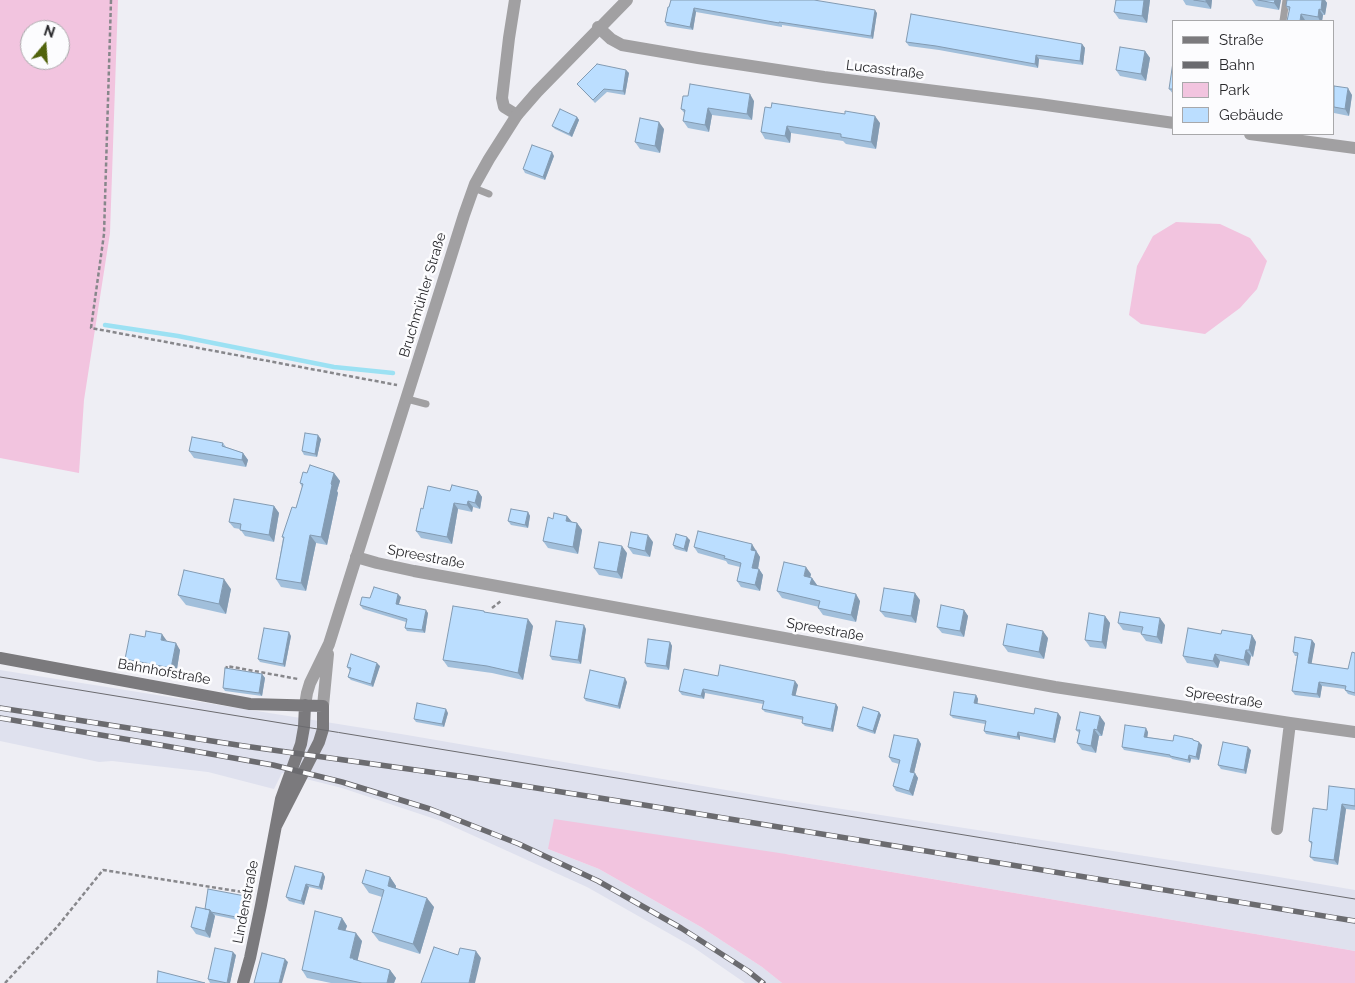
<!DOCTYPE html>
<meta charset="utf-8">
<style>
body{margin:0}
#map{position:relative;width:1355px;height:983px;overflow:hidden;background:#eeeef4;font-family:Raleway,sans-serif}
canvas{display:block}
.legend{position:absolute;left:1172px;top:20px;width:162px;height:115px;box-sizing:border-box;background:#fcfcfe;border:1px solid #a8a8aa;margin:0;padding:6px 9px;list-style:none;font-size:15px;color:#29292c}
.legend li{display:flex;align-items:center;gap:10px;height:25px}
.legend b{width:25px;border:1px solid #a8a8aa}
.north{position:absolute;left:20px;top:20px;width:50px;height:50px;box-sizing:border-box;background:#fcfcfe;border:1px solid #a8a8aa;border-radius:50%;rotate:18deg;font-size:14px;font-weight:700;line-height:20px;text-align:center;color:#29292c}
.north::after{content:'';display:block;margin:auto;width:18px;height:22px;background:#51630c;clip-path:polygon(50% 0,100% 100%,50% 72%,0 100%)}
</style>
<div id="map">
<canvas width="1355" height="983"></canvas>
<ul class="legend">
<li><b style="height:6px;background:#7b7a7d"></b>Straße</li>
<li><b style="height:6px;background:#6b6b6f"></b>Bahn</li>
<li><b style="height:14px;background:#f2c4df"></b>Park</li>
<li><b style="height:14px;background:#bbdeff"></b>Gebäude</li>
</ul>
<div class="north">N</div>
</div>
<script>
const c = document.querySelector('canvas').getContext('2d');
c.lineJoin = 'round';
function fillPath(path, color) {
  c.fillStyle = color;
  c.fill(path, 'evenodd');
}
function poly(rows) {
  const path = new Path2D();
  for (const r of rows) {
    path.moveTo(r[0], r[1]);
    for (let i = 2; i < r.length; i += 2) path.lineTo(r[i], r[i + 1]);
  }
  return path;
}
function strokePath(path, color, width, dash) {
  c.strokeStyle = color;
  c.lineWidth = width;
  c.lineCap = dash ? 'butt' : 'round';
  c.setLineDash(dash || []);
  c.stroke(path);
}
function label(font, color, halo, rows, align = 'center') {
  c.font = font + ' Raleway,sans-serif';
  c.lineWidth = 5;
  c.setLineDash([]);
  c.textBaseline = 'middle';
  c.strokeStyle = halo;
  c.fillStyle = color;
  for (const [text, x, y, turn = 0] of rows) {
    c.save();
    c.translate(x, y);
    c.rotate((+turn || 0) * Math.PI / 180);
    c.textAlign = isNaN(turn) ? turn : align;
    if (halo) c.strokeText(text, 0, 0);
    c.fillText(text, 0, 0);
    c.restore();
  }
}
const built = poly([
 [0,670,407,735,784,800,1267,875,1355,890,1355,951,786,854,548,849,599,869,701,927,762,967,782,983,745,983,693,947,587,887,441,821,342,788,282,773,274,789,208,772,112,761,99,762,0,741]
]);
const green = poly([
 [0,0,118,0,110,233,84,400,79,473,0,458],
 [30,30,60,30,60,60,30,60],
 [1176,222,1220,224,1250,238,1267,261,1257,289,1240,308,1205,334,1141,324,1129,315,1137,266,1153,236],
 [554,819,786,854,1355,951,1355,983,782,983,762,967,701,927,599,869,548,849]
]);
const stream = poly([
 [105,325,178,336,334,367,393,373]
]);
const path = poly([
 [111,0,104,234,91,328,397,385],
 [492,608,501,601],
 [226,670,227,666,298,679],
 [5,983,57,927,103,870,243,892]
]);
const service = poly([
 [1283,21,1286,0],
 [474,188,489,194],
 [407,399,426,404]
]);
const minor = poly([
 [515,0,509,38,502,98,504,107,517,115],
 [598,27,611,39,622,45,698,58,824,77,1039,104,1174,123],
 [1250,134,1355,148],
 [356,557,377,563,414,571,1055,687,1290,723,1355,732],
 [1277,829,1290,723]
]);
const tertiary = poly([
 [305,705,307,693,310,683,329,644,464,215,475,184,489,159,517,115,537,92,627,0],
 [323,706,328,654]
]);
const secondary = poly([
 [0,658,250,704,323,706,323,729,319,742,276,826],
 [243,983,250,958,261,905,281,799,301,744,304,727,305,705]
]);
const tram = poly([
 [0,677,1355,899]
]);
const rail = poly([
 [0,708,244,746,473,778,644,805,1355,921],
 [0,718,160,745,273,765,342,782,430,809,519,844,598,881,681,928,748,971,763,983]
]);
const wall = poly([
 [1116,0,1150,0,1147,23,1119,19,1114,12],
 [1183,0,1212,0,1211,9,1186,5],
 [1252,0,1281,0,1279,10,1256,6],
 [1287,0,1325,0,1327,3,1325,15,1323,15,1322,21,1311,21,1305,20,1305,21,1287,21,1289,11,1286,6],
 [668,7,877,13,873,39,782,25,782,27,696,12,693,30,667,26,665,22],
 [906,42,1082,44,1085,48,1083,65,1039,59,1038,68,939,50,909,46],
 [1145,51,1150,58,1146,81,1120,76,1116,70],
 [1174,62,1174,95,1169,89],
 [626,70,629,73,625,95,607,92,595,103,577,84],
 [1334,86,1352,95,1349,116,1334,113],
 [754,101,752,120,712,115,709,132,688,128,683,121,685,114,681,109],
 [765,107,880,123,876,149,846,144,843,141,791,133,790,143,765,139,761,132],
 [577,117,579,120,572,137,555,129,552,126],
 [664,129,660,153,640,149,635,142],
 [554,156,545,180,525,173,523,169],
 [321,439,317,457,304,455,302,451],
 [223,443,226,447,243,453,248,460,246,467,194,458,189,451],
 [307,473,334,473,340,481,337,491,338,493,327,545,316,543,306,591,281,587,276,579,283,538,282,537,296,508,302,487,300,483],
 [450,491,478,491,482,497,480,509,473,507,472,512,458,509,452,544,421,538,416,531,423,509],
 [274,506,279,513,274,542,245,536,240,529,234,528,229,522],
 [528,512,530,516,528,528,511,525,508,521],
 [567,516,572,522,577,523,582,530,578,554,548,548,543,541,553,519],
 [690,540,687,552,675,549,673,545],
 [653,542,650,557,633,554,628,547],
 [694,547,757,550,756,551,760,557,758,569,759,569,763,575,760,591,741,587,737,581,740,567,728,564,726,561,698,553],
 [627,553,622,579,599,575,594,568],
 [811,574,810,578,812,578,817,585,816,586,860,601,856,622,823,615,818,608,819,607,782,598,777,591],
 [231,589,226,614,186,605,178,595],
 [401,597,399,604,428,613,425,633,407,631,405,628,406,622,363,609,360,605,370,598],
 [920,600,916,623,885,617,880,611],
 [964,610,968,616,964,637,942,633,937,627],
 [484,611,485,612,533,626,523,680,492,673,448,667,443,660],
 [1105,616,1110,623,1106,649,1090,647,1085,640],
 [1118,623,1165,625,1162,644,1146,641,1141,634,1142,633,1123,630],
 [586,629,581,664,552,660,550,656],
 [1221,634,1252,635,1256,642,1253,657,1251,656,1249,666,1220,661,1218,668,1187,663,1183,656],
 [291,636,285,667,260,662,258,659],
 [1048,638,1044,659,1008,652,1003,645],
 [1312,640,1315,644,1311,664,1348,669,1355,653,1355,696,1348,694,1345,690,1345,689,1322,686,1320,698,1295,695,1292,691,1297,656,1295,656,1293,652],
 [167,641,180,650,176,675,130,666,125,659],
 [670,642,672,646,669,670,647,667,645,663],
 [380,666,373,687,351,680,348,677,350,671,347,667],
 [262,674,265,678,262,696,225,691,223,688],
 [718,676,798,685,795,695,838,707,833,732,805,726,802,723,803,720,765,712,762,709,763,704,705,693,704,699,682,695,679,691],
 [627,682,620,709,586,701,584,698],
 [976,695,978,699,977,704,1034,714,1061,717,1055,743,1020,736,1020,740,986,734,984,731,985,724,953,718,950,715],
 [879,712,881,715,875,734,859,729,857,726],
 [448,713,444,727,416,722,414,719],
 [1105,723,1102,736,1099,736,1096,753,1082,750,1077,743,1079,733,1076,730],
 [1148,732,1147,737,1173,741,1194,740,1202,745,1199,760,1191,759,1190,763,1172,759,1171,758,1124,750,1122,747],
 [918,739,921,744,914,773,918,778,913,796,896,791,893,786,899,764,892,762,889,757],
 [1251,750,1246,774,1221,769,1218,765],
 [1355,789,1355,810,1346,809,1338,865,1314,861,1310,857,1312,845,1309,841,1327,810],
 [323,873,325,877,322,890,309,887,304,905,289,901,286,897],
 [390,877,396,886,396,888,434,907,420,954,379,941,372,932,382,897,369,893,362,883],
 [248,899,243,921,214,915,215,916,210,938,196,934,191,927,205,909],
 [342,918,347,926,345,931,362,941,357,961,390,970,396,978,394,983,331,983,307,978,302,970],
 [236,955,230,983,210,983,208,979]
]);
const shadedWall = poly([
 [1144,0,1150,0,1147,23,1142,16],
 [1206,0,1212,0,1211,9,1206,2],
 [1275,0,1281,0,1279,10,1274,3],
 [1322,0,1325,0,1327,3,1325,15,1321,10],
 [694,8,696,12,693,30,690,27],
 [1319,9,1323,15,1322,21,1320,21,1318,17],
 [875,10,877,13,873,39,871,36],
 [1301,14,1305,20,1305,21,1300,21],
 [1082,44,1085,48,1083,65,1080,61],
 [1145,51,1150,58,1146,81,1141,74],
 [1036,55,1039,59,1038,68,1035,64],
 [626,70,629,73,625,95,623,91],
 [1348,88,1352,95,1349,116,1345,109],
 [750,94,754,101,752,120,747,114],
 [708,108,712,115,709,132,705,125],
 [875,116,880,123,876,149,871,142],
 [577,117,579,120,572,137,569,134],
 [659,122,664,129,660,153,655,146],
 [787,126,791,133,790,143,785,136],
 [552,152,554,156,545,180,543,177],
 [318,435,321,439,317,457,315,454],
 [243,453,248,460,246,467,242,460],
 [334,473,340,481,337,491,338,493,327,545,321,537,331,484],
 [478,491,482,497,480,509,475,503],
 [468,501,473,507,472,512,467,505],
 [454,503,458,509,452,544,447,537],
 [274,506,279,513,274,542,269,535],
 [528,512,530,516,528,528,525,525],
 [567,516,572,522,566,521],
 [577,523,582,530,578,554,573,547],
 [310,535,316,543,306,591,301,583],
 [648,535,653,542,650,557,645,551],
 [687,537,690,540,687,552,684,549],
 [752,544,760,557,757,574,752,568,751,550],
 [622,546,627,553,622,579,617,572],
 [806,567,811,574,809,583,804,576],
 [759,569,763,575,760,591,755,585],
 [812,578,817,585,815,591,810,584],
 [224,579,231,589,226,614,219,604],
 [915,593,920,600,916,623,911,616],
 [398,594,401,597,398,607,396,604],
 [856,594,860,601,856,622,851,615],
 [426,610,428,613,425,633,422,630],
 [964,610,968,616,964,637,960,631],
 [1105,616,1110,623,1106,649,1102,642],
 [1160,618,1165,625,1162,644,1157,637],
 [528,619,533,626,523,680,518,673],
 [584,625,586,629,581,664,578,660],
 [1043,631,1048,638,1044,659,1039,652],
 [289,632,291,636,285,667,283,664],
 [162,634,167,641,161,640],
 [1252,635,1256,642,1253,657,1249,650],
 [1312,640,1315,644,1311,667,1308,663],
 [670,642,672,646,669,670,666,666],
 [176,643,180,650,176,675,171,668],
 [1246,650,1251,656,1249,666,1244,660],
 [1215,654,1220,661,1218,668,1213,661],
 [377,663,380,666,373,687,371,684],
 [262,674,265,678,262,696,259,693],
 [625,678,627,682,620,709,618,706],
 [795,681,798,685,795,698,792,695],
 [1319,682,1322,686,1320,698,1317,694],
 [703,689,705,693,704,699,701,696],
 [976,695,978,699,977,707,974,703],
 [836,704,838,707,833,732,831,729],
 [446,709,448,713,444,727,442,724],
 [879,712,881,715,875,734,873,731],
 [1058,713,1061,717,1055,743,1053,739],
 [1100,716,1105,723,1102,736,1097,730],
 [1146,728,1148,732,1147,740,1144,737],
 [1094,729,1099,736,1096,753,1091,746],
 [1018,732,1020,736,1020,740,1017,737],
 [918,739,921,744,913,777,910,772],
 [1199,742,1202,745,1199,760,1196,757],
 [1248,747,1251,750,1246,774,1244,770],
 [1189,755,1191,759,1190,763,1188,760],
 [915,773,918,778,913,796,909,791],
 [1342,804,1346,809,1338,865,1334,860],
 [323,873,325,877,322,890,319,887],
 [390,877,396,886,394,895,388,886],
 [306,884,309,887,304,905,301,901],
 [245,896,248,899,243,921,241,918],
 [427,898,434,907,420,954,413,944],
 [210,910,215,916,210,938,205,931],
 [342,918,347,926,343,937,338,929],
 [356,933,362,941,357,963,350,958],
 [476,951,481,958,475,983,469,983],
 [233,952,236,955,230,983,227,983],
 [285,959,288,962,282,983,279,983],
 [390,970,396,978,394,983,387,983]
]);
const building = poly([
 [671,0,814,0,875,10,871,36,779,22,779,23,694,8,690,27,665,22,668,7,669,7,671,0],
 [1116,0,1144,0,1142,16,1114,12,1116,0],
 [1194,0,1206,0,1206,2,1194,0],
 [1258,0,1275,0,1274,3,1258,0],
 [1287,0,1322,0,1321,10,1319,9,1318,17,1301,14,1300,21,1287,21,1290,7,1286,6,1287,0],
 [911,14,1082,44,1080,61,1036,55,1035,64,936,46,906,42,911,14],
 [1120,47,1145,51,1141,74,1116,70,1120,47],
 [1173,62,1174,62,1174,89,1169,89,1173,62],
 [597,64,626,70,623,91,604,89,593,100,577,84,597,64],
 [690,84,750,94,747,114,708,108,705,125,683,121,685,110,681,109,683,96,688,96,690,84],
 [1334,86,1348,88,1345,109,1334,107,1334,86],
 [772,103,845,114,845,111,875,116,871,142,841,137,841,134,787,126,785,136,761,132,765,107,771,108,772,103],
 [560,109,577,117,569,134,552,126,560,109],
 [640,118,659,122,655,146,635,142,640,118],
 [532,145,552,152,543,177,523,169,532,145],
 [305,433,318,435,315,454,302,451,305,433],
 [192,437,223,443,222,446,243,453,242,460,189,451,192,437],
 [310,465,334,473,331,484,332,485,321,537,310,535,301,583,276,579,284,537,282,537,292,507,296,508,303,484,300,483,303,472,307,473,310,465],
 [452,485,478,491,475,503,468,501,467,505,454,503,447,537,416,531,421,508,423,509,428,486,450,491,452,485],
 [234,499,274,506,269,535,240,530,241,524,229,522,234,499],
 [511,509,528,512,525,525,508,521,511,509],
 [554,513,567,516,566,521,577,523,573,547,543,541,548,517,553,519,554,513],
 [698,531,752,544,751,550,756,551,752,568,759,569,755,585,737,581,741,563,724,558,725,556,694,547,698,531],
 [631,532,648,535,645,551,628,547,631,532],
 [676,534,687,537,684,549,673,545,676,534],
 [599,542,622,546,617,572,594,568,599,542],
 [784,562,806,567,804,576,812,578,810,584,856,594,851,615,818,608,820,601,777,591,784,562],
 [184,570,224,579,219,604,178,595,184,570],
 [374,587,398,594,396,604,426,610,422,630,405,628,407,619,360,605,362,597,370,598,374,587],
 [884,588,915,593,911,616,880,611,884,588],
 [941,605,964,610,960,631,937,627,941,605],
 [453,606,484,611,484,612,528,619,518,673,487,666,443,660,453,606],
 [1120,612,1160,618,1157,637,1141,634,1143,627,1118,623,1120,612],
 [1089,613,1105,616,1102,642,1085,640,1089,613],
 [556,621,584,625,578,660,550,656,556,621],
 [1007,624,1043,631,1039,652,1003,645,1007,624],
 [264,628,289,632,283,664,258,659,264,628],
 [1188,628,1221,634,1222,630,1252,635,1249,650,1246,650,1244,660,1215,654,1213,661,1183,656,1188,628],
 [146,631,162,634,161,640,176,643,171,668,125,659,130,634,145,637,146,631],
 [1295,637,1312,640,1308,663,1348,669,1352,652,1355,653,1355,693,1345,690,1346,686,1319,682,1317,694,1292,691,1298,653,1293,652,1295,637],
 [648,639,670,642,666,666,645,663,648,639],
 [351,654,377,663,371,684,348,677,351,668,347,667,351,654],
 [720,665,795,681,792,695,836,704,831,729,802,723,803,717,762,709,764,701,703,689,701,696,679,691,684,669,718,676,720,665],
 [225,668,262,674,259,693,223,688,225,668],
 [590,670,625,678,618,706,584,698,590,670],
 [954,692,976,695,974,703,1034,714,1035,708,1058,713,1053,739,1018,732,1017,737,984,731,986,721,950,715,954,692],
 [417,703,446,709,442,724,414,719,417,703],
 [863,707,879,712,873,731,857,726,863,707],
 [1080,712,1100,716,1097,730,1094,729,1091,746,1077,743,1080,730,1076,730,1080,712],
 [1125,725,1146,728,1144,737,1173,741,1174,735,1193,739,1193,740,1199,742,1196,757,1189,755,1188,760,1170,756,1170,755,1122,747,1125,725],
 [894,735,918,739,910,772,915,773,909,791,893,786,900,760,889,757,894,735],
 [1223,742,1248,747,1244,770,1218,765,1223,742],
 [1329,786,1355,789,1355,806,1342,804,1334,860,1310,857,1312,842,1309,841,1313,808,1327,810,1329,786],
 [295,866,323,873,319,887,306,884,301,901,286,897,295,866],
 [366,870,390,877,388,886,427,898,413,944,372,932,384,890,362,883,366,870],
 [208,889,245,896,241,918,211,912,210,910,205,909,208,889],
 [196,907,210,910,205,931,191,927,196,907],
 [315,911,342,918,338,929,356,933,350,958,353,958,353,959,390,970,387,983,362,983,302,970,315,911],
 [434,947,458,955,460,948,476,951,469,983,421,983,434,947],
 [215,948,233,952,227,983,208,979,215,948],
 [262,953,285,959,279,983,254,983,262,953],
 [158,971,205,983,157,983,158,971]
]);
const streetNames = [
 ["Lucasstraße",885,70,7],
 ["Bruchmühler Straße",423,295,-73],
 ["Spreestraße",426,557,11],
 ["Spreestraße",825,630,10],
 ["Bahnhofstraße",164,672,10],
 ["Spreestraße",1224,698,9],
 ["Lindenstraße",246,902,-79]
];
fillPath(built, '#dfe1ee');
fillPath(green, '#f2c4df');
strokePath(stream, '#9ce1f3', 4.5);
strokePath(path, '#87878b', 2.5, [4, 2.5]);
strokePath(service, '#a1a0a2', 7);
strokePath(minor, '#a1a0a2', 12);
strokePath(tertiary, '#a1a0a2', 12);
strokePath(secondary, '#7b7a7d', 12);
strokePath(tram, '#6b6b6f', 1);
strokePath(rail, '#6b6b6f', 5.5);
strokePath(rail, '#fcfcfe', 4, [11]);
fillPath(wall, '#a1bfdb');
fillPath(shadedWall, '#839bb2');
fillPath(building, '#bbdeff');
strokePath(building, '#839bb2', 1);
label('14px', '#29292c', '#fcfcfe', streetNames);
</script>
